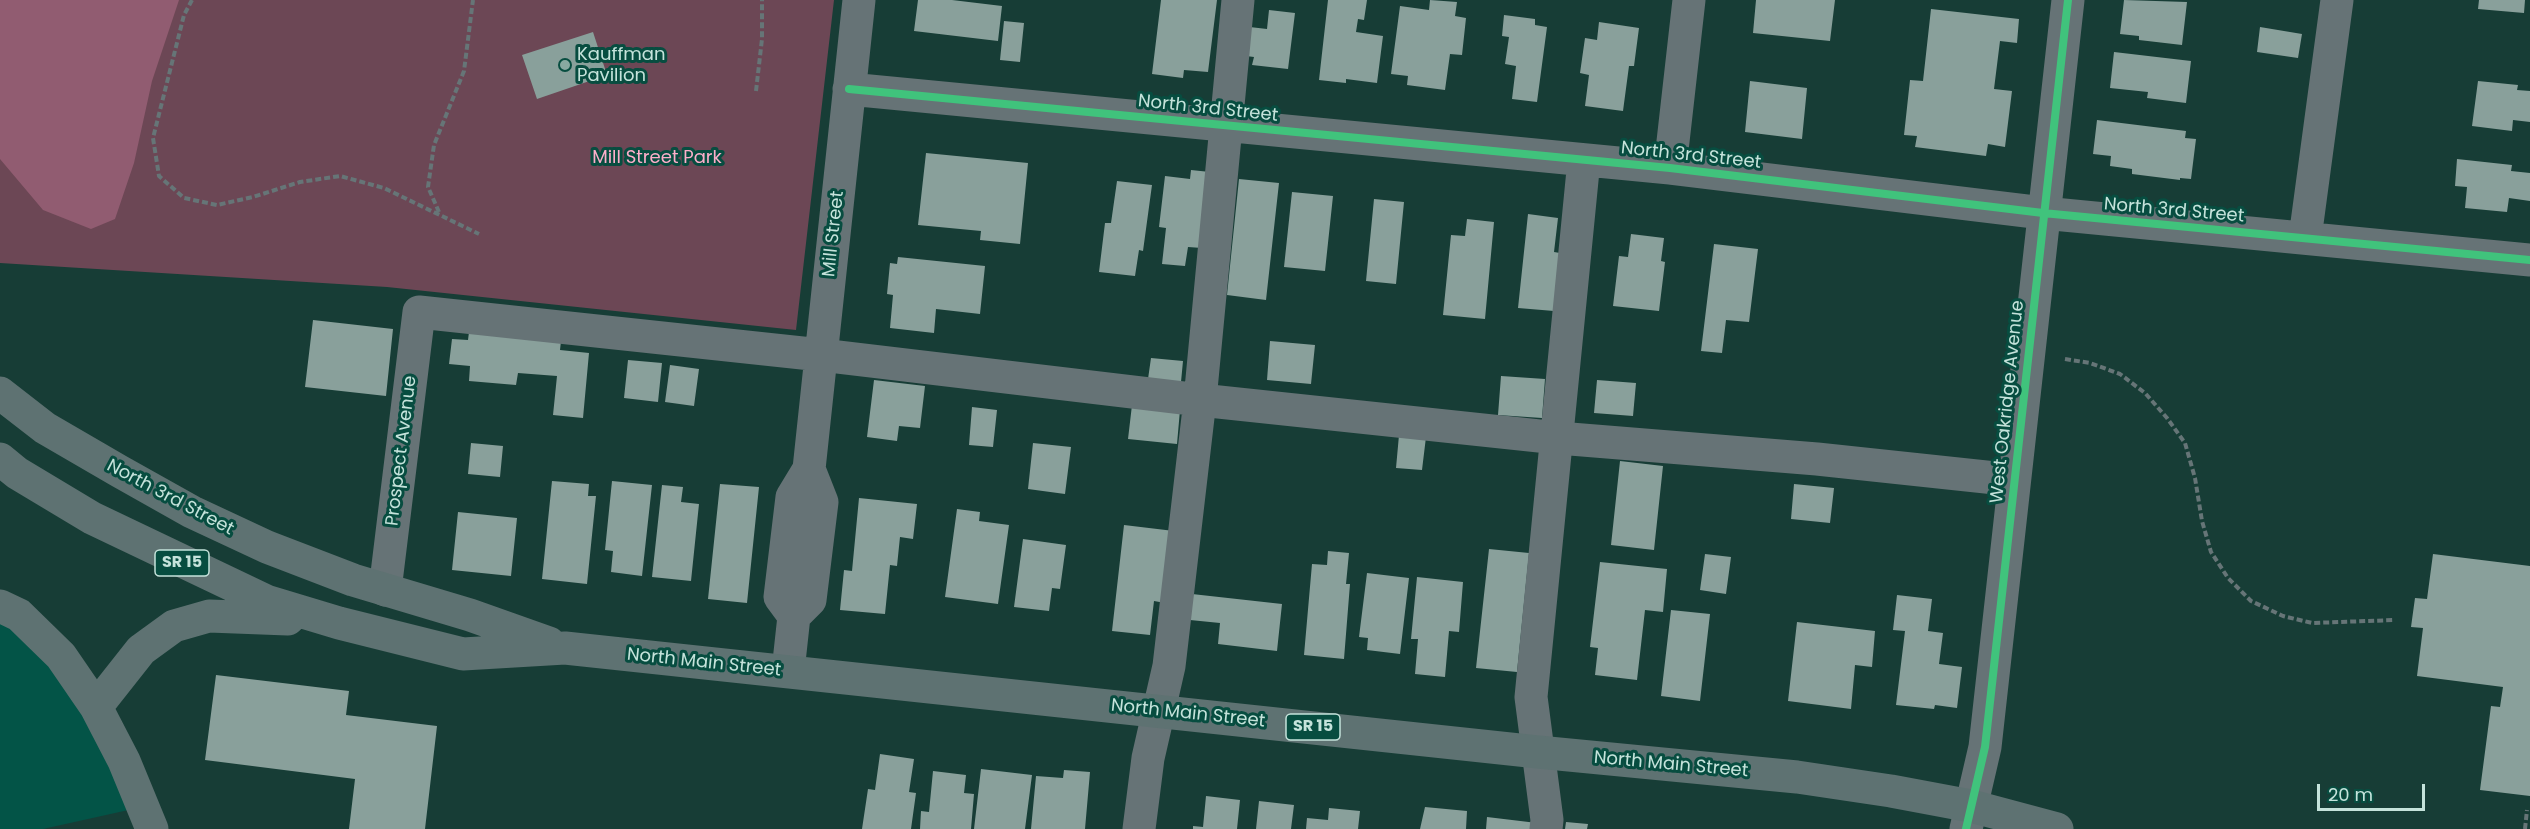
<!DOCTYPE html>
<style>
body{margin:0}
#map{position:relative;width:2530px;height:829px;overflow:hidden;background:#173d36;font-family:Poppins,sans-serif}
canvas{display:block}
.scale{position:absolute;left:2317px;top:784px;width:108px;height:27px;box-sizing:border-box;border:3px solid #c5e3db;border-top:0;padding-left:8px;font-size:18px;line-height:21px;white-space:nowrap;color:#c5e3db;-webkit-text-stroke:4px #074d40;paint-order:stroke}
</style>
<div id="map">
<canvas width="2530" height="829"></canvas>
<div class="scale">20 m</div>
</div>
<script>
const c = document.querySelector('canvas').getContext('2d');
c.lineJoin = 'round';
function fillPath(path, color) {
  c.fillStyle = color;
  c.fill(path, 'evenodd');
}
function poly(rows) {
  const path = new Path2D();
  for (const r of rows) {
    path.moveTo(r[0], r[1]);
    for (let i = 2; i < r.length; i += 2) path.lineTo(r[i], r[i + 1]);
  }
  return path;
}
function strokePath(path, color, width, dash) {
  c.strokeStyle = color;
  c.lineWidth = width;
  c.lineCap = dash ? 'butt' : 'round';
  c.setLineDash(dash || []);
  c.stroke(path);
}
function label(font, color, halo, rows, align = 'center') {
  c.font = font + ' Poppins,sans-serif';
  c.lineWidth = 6;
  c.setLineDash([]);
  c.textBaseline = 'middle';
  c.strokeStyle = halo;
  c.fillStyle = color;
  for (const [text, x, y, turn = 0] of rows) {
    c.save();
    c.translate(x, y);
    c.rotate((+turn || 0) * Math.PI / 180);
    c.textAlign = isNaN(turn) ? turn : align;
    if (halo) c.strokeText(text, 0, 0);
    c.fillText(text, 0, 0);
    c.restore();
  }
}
const built = poly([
 [0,606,19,615,142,807,43,829,0,829]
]);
const green = poly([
 [0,0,834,0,796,330,387,287,0,263]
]);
const forest = poly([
 [0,0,179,0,152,81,134,163,115,219,91,229,43,210,0,159]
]);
const building = poly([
 [918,0,952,0,1002,6,998,41,914,31],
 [1161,0,1217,0,1208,72,1184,70,1183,78,1152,74],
 [1328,0,1367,0,1364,20,1358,19,1356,32,1383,36,1377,83,1346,79,1346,83,1319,80],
 [1430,0,1457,2,1455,16,1466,18,1462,55,1450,54,1445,90,1407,85,1408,76,1391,74,1400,6,1429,10],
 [1756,0,1835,0,1830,41,1753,33],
 [2124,0,2187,2,2182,45,2139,40,2139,36,2120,34],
 [2479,0,2525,0,2524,13,2478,9],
 [1931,9,2019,19,2017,43,2000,41,1994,89,2012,91,2005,147,1988,144,1986,156,1915,147,1917,136,1904,135,1910,80,1923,81],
 [1269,10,1295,13,1288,69,1252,65,1254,57,1238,55,1241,26,1267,29],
 [1504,15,1535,19,1535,25,1547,27,1537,102,1512,99,1516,66,1505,64,1509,37,1502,36],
 [1004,21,1024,23,1020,62,1000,60],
 [1599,22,1639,28,1634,66,1629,66,1623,111,1585,106,1589,75,1580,73,1585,38,1597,40],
 [2260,27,2302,34,2298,58,2257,52],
 [593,32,607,75,537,99,522,55],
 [2114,52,2191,61,2186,103,2147,98,2148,92,2110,88],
 [1750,81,1807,88,1802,139,1745,132],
 [2478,81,2518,85,2517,90,2530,91,2530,122,2513,120,2512,131,2472,126],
 [2097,120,2186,131,2185,138,2196,139,2191,179,2180,178,2180,180,2132,174,2132,169,2110,166,2111,156,2093,154],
 [926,153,1028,163,1020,244,980,240,981,231,918,225],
 [2457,159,2512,165,2511,171,2530,173,2530,201,2509,198,2507,212,2465,208,2467,187,2455,186],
 [1191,170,1210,172,1202,248,1188,247,1185,266,1162,264,1166,228,1159,227,1165,176,1190,179],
 [1239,179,1279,183,1266,300,1227,295],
 [1117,181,1152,185,1143,251,1139,250,1135,276,1099,272,1105,223,1111,223],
 [1292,192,1333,196,1325,271,1284,267],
 [1374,199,1404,202,1396,284,1366,281],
 [1528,214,1558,218,1554,252,1560,253,1554,311,1518,308],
 [1467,219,1494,222,1485,319,1443,315,1451,235,1465,236],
 [1631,234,1664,238,1661,261,1665,262,1659,311,1613,306,1619,256,1628,257],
 [1714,244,1758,249,1749,322,1726,320,1722,353,1701,351],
 [898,257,985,266,980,314,936,309,934,333,890,328,893,295,887,294,890,263,897,264],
 [313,320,393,329,386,396,305,387],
 [469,332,561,341,560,350,589,353,583,418,553,415,557,376,518,373,516,385,469,381,470,366,449,364,452,339,468,340],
 [1270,341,1315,345,1311,384,1267,380],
 [1151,358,1183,361,1181,382,1148,379],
 [628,360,662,363,658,402,624,398],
 [670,365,699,369,694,406,665,402],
 [1501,376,1545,379,1542,418,1498,415],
 [874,380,925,386,920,428,899,426,897,441,867,437],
 [1597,380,1636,383,1633,416,1594,413],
 [1132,405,1180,410,1177,444,1128,439],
 [972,407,997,410,993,447,969,445],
 [1399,435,1426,437,1422,470,1396,468],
 [471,443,503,446,500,477,468,474],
 [1033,443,1071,447,1065,494,1028,489],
 [1620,461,1663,466,1654,550,1611,545],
 [552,481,589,484,588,496,596,496,587,584,542,579],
 [612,481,652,485,642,576,611,572,613,551,605,550],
 [720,484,759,487,747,603,708,599],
 [1794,484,1834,488,1830,523,1791,519],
 [662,485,683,487,681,502,699,504,691,581,652,577],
 [859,498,917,504,913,539,900,537,897,566,890,565,885,614,840,610,844,570,852,571],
 [957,509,980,512,979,521,1009,525,998,604,945,597],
 [458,512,517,518,511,576,452,570],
 [1124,525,1174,531,1165,603,1154,601,1150,635,1112,631],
 [1023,539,1066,545,1060,589,1052,588,1049,611,1014,607],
 [1489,549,1529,553,1517,672,1476,668],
 [1328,551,1349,553,1346,584,1350,584,1344,659,1304,655,1312,564,1327,565],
 [1705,554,1731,557,1726,594,1700,590],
 [2433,554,2530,566,2530,796,2480,790,2491,706,2500,707,2503,687,2417,676,2423,628,2411,627,2415,598,2427,599],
 [1600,562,1667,569,1663,612,1645,610,1637,680,1595,675,1598,648,1590,647],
 [1367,573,1409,578,1400,654,1367,650,1368,638,1359,637],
 [1417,577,1463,582,1459,632,1449,631,1445,677,1415,674,1418,639,1411,639],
 [1192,594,1282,604,1277,651,1218,644,1220,623,1190,620],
 [1897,595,1932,599,1928,631,1943,633,1939,664,1962,667,1957,708,1935,705,1934,709,1896,705,1905,631,1893,630],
 [1671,610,1710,614,1700,701,1661,696],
 [1797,622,1875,631,1872,667,1855,665,1851,709,1788,701],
 [216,675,349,691,346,715,437,726,425,829,349,829,355,779,205,760],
 [880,754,914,759,909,792,916,793,911,829,862,829,868,789,875,790],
 [981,769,1032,775,1025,829,974,829],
 [1064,770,1090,772,1085,829,1031,829,1036,776,1063,778],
 [933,771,966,775,964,793,974,794,971,829,920,829,921,811,929,812],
 [1206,796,1240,800,1237,829,1193,829,1193,826,1203,827],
 [1259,801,1294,805,1291,829,1256,829],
 [1425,807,1467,811,1466,829,1420,829],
 [1329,808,1360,811,1358,829,1306,829,1307,818,1328,820],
 [1487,817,1537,823,1536,829,1486,829],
 [1566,822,1588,824,1587,829,1565,829]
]);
const path = poly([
 [192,0,184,15,153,138,159,176,184,198,217,205,253,197,300,182,340,176,384,188,479,234],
 [756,91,762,39,762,0],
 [439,212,428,187,434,145,464,71,473,0],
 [2065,359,2090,363,2120,374,2145,393,2167,418,2185,443,2195,478,2202,521,2211,552,2228,578,2251,601,2283,616,2312,623,2395,620],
 [2525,829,2527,810]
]);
const minor = poly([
 [849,89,1670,168,2043,213,2530,260],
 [1670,168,1689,0],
 [2305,238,2337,0],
 [385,590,419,312,821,355,1200,400,1558,438,1817,459,2014,480],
 [794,616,780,597,792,497,809,469,859,0],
 [788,671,794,616,810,600,822,502,809,469],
 [1139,829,1148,758,1169,666,1200,400,1238,0],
 [1546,829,1547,820,1531,697,1584,160],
 [1966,829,1985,747,2068,0]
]);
const major = poly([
 [0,393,45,428,119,471,192,512,267,547,353,580,470,615,549,643],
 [0,459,17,473,92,518,266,601,339,623,463,654,565,648,1538,752,1797,777,1891,791,1971,806,2057,829],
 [0,606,19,615,61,656,96,707,124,761,152,829],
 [96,707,141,650,174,626,209,616,288,619]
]);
const cycleway = poly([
 [849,89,1670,168,2043,213,2530,260],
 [1966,829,1985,747,2068,0]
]);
const markers = [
 [565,65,6,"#88a9a1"]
];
const shields = [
 [182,563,54],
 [1313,727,54]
];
const shieldNames = [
 ["SR 15",182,563],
 ["SR 15",1313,727]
];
const poiNames = [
 ["Kauffman",577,55],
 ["Pavilion",577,76]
];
const streetNames = [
 ["North 3rd Street",1208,109,6],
 ["North 3rd Street",1691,156,6],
 ["North 3rd Street",2174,211,5],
 ["Mill Street",834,234,-84],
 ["West Oakridge Avenue",2008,402,-84],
 ["Prospect Avenue",402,451,-83],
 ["North 3rd Street",170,498,28],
 ["North Main Street",704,663,6],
 ["North Main Street",1188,714,6],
 ["North Main Street",1671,765,5]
];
const parkNames = [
 ["Mill Street Park",657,158]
];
fillPath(built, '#035447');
fillPath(green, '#6c4755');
fillPath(forest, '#915c71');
fillPath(building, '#89a09b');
strokePath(path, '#667577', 4, [6, 3]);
strokePath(minor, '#667376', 33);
strokePath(major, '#5e7272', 33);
strokePath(cycleway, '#40c37c', 8);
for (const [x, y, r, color] of markers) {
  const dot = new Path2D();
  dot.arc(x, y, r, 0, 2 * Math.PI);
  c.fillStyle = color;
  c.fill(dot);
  strokePath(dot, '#074d40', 2);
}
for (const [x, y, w] of shields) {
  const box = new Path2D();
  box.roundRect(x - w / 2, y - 13, w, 26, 4.5);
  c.fillStyle = '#074d40';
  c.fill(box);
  strokePath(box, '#c5e3db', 1.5);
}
label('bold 16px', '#c5e3db', null, shieldNames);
label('18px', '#c5e3db', '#074d40', poiNames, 'left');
label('18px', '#c5e3db', '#074d40', streetNames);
label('18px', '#fdaeca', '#074d40', parkNames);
</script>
